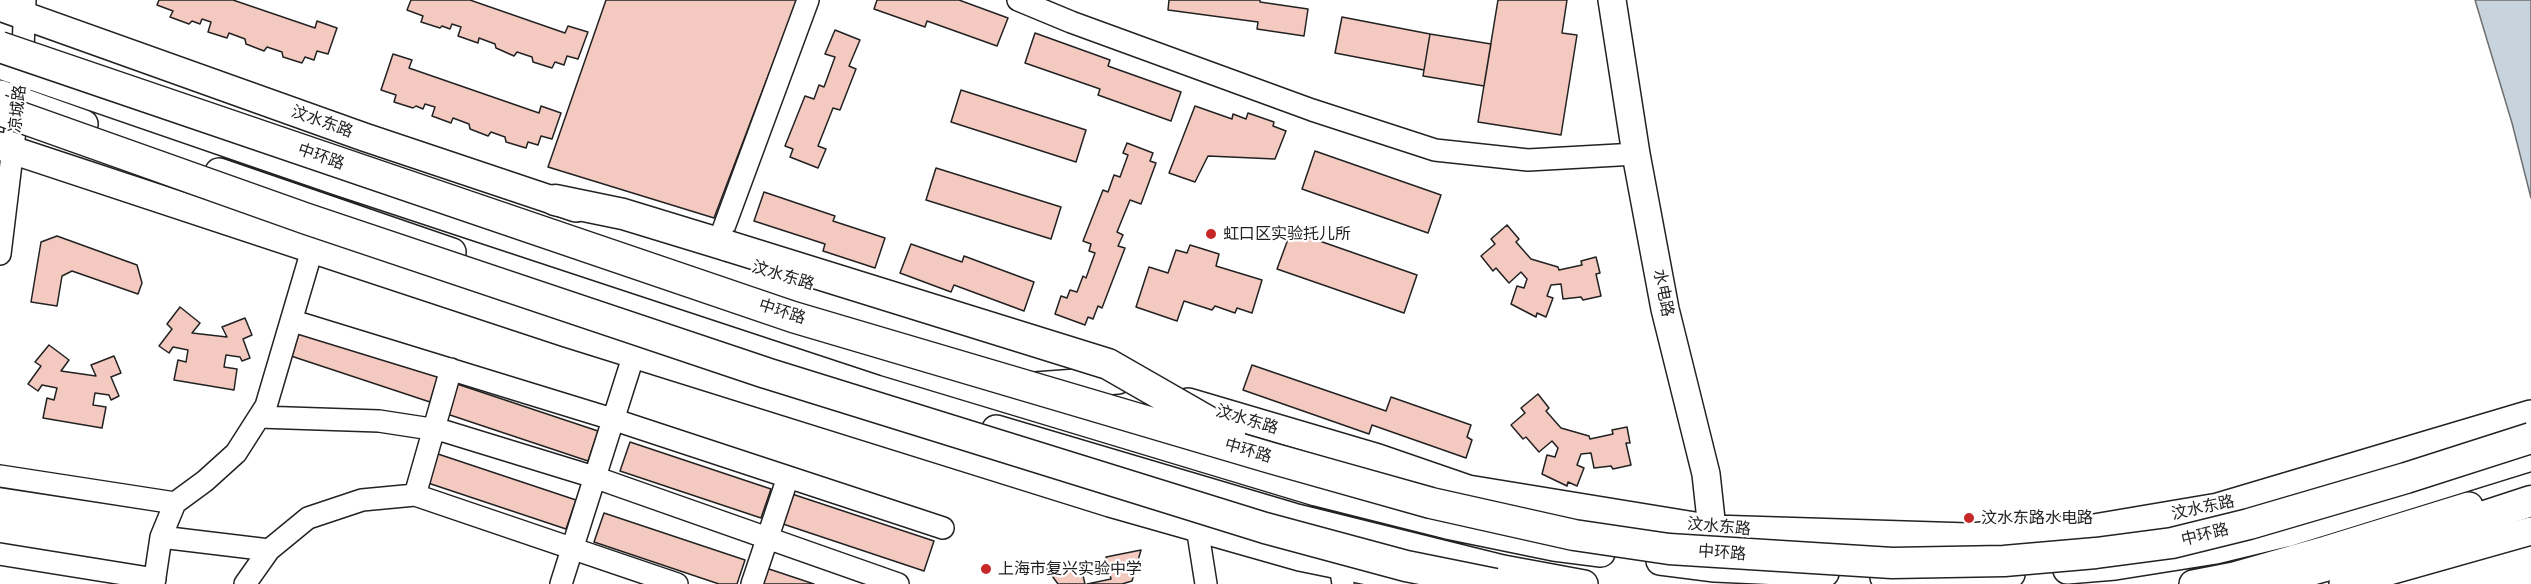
<!DOCTYPE html>
<meta charset="utf-8">
<style>
body{margin:0}
canvas{display:block;background:#fff}
</style>
<canvas width="2531" height="584"></canvas>
<script>
const c = document.querySelector('canvas').getContext('2d');
c.lineJoin = 'round';
function fillPath(path, color) {
  c.fillStyle = color;
  c.fill(path, 'evenodd');
}
function poly(rows) {
  const path = new Path2D();
  for (const r of rows) {
    path.moveTo(r[0], r[1]);
    for (let i = 2; i < r.length; i += 2) path.lineTo(r[i], r[i + 1]);
  }
  return path;
}
function strokePath(path, color, width, dash) {
  c.strokeStyle = color;
  c.lineWidth = width;
  c.lineCap = dash ? 'butt' : 'round';
  c.setLineDash(dash || []);
  c.stroke(path);
}
function label(font, color, halo, rows, align = 'center') {
  c.font = font + ' Rubik,"Noto Sans SC",sans-serif';
  c.lineWidth = 4.5;
  c.setLineDash([]);
  c.textBaseline = 'middle';
  c.strokeStyle = halo;
  c.fillStyle = color;
  for (const [text, x, y, turn = 0] of rows) {
    c.save();
    c.translate(x, y);
    c.rotate((+turn || 0) * Math.PI / 180);
    c.textAlign = isNaN(turn) ? turn : align;
    if (halo) c.strokeText(text, 0, 0);
    c.fillText(text, 0, 0);
    c.restore();
  }
}
const water = poly([
 [2475,0,2531,0,2531,198,2512,123,2475,0]
]);
const building = poly([
 [159,0,233,0,315,28,317,21,337,28,328,54,317,51,314,60,305,57,302,63,283,57,282,52,267,47,264,51,246,44,245,39,229,33,227,38,208,32,211,22,202,19,200,24,192,21,189,24,170,17,173,11,157,5,159,0],
 [411,0,470,0,565,33,568,26,588,32,578,59,567,56,564,65,555,62,552,68,533,62,532,57,517,52,514,56,496,48,495,44,479,38,478,43,458,36,461,27,452,24,450,29,442,26,440,28,421,22,423,16,407,10,411,0],
 [606,0,797,0,714,218,548,167,606,0],
 [877,0,959,0,1008,18,997,46,927,21,925,27,874,9,877,0],
 [1169,0,1260,0,1260,2,1308,9,1304,36,1257,29,1258,22,1168,10,1169,0],
 [1498,0,1567,0,1562,33,1577,35,1561,135,1478,122,1498,0],
 [1342,17,1430,34,1424,70,1335,53,1342,17],
 [835,30,860,40,849,66,856,69,840,110,833,108,818,146,826,149,818,168,790,157,793,149,785,146,805,96,814,99,819,85,824,87,835,57,825,54,835,30],
 [1035,33,1110,60,1108,66,1181,92,1171,121,1098,95,1100,89,1025,63,1035,33],
 [1430,34,1491,44,1484,86,1423,76,1430,34],
 [393,54,412,60,409,68,539,113,541,106,561,113,552,139,541,136,538,145,528,142,526,148,506,142,505,137,491,132,488,136,470,129,469,124,453,118,451,123,432,116,435,107,425,104,423,109,416,106,413,108,394,102,396,95,381,90,393,54],
 [961,90,1086,130,1076,162,951,122,961,90],
 [1195,106,1232,119,1233,114,1246,119,1248,113,1274,122,1273,126,1286,131,1275,159,1208,156,1195,182,1169,173,1195,106],
 [1127,143,1153,153,1150,161,1156,163,1141,204,1130,200,1117,232,1123,235,1118,246,1125,248,1102,308,1098,306,1093,319,1088,317,1085,325,1055,314,1061,296,1067,298,1070,290,1077,292,1083,276,1086,278,1095,253,1089,251,1091,244,1083,241,1103,190,1108,192,1114,175,1120,177,1128,155,1123,153,1127,143],
 [1315,151,1441,195,1428,233,1302,189,1315,151],
 [936,168,1061,207,1051,239,926,200,936,168],
 [764,192,835,216,833,221,885,238,875,268,823,251,825,244,754,221,764,192],
 [1507,225,1519,239,1516,242,1531,259,1558,267,1559,270,1582,265,1581,261,1596,257,1600,273,1596,274,1601,296,1583,300,1581,297,1563,299,1561,284,1551,285,1547,296,1553,298,1546,317,1537,313,1536,317,1511,304,1517,286,1524,288,1527,279,1521,272,1509,283,1496,268,1493,271,1481,256,1495,244,1491,239,1507,225],
 [1291,231,1417,275,1404,313,1277,269,1291,231],
 [57,236,137,265,142,283,138,294,72,271,62,276,57,306,31,302,41,242,57,236],
 [911,244,962,262,964,256,1034,282,1024,311,954,285,951,292,900,273,911,244],
 [1190,245,1219,254,1216,266,1262,280,1252,313,1237,308,1235,313,1215,306,1212,310,1184,301,1177,321,1136,307,1149,267,1168,273,1176,250,1187,253,1190,245],
 [180,307,200,323,192,333,227,337,222,327,245,318,252,335,243,339,250,358,242,361,240,357,226,355,224,367,237,369,234,390,174,380,178,360,186,362,188,350,173,347,169,353,159,346,172,329,167,324,180,307],
 [298,325,439,372,430,402,288,355,298,325],
 [49,345,69,360,61,371,96,376,91,365,114,356,121,373,111,377,119,396,111,400,109,395,95,393,93,405,106,407,102,428,43,418,47,398,54,400,57,388,42,385,38,391,28,384,41,366,35,362,49,345],
 [1252,365,1386,411,1391,397,1471,425,1467,437,1472,440,1466,458,1372,425,1369,434,1243,390,1252,365],
 [457,384,598,431,588,461,447,414,457,384],
 [1538,394,1549,408,1546,411,1561,428,1589,436,1590,439,1613,434,1612,430,1627,427,1630,443,1626,443,1631,465,1613,469,1611,466,1594,468,1591,453,1581,454,1577,465,1584,468,1577,486,1568,482,1567,486,1542,474,1547,455,1555,457,1558,448,1552,441,1539,452,1526,437,1523,439,1511,425,1525,413,1521,408,1538,394],
 [630,442,771,489,761,518,620,471,630,442],
 [435,453,576,500,566,529,425,482,435,453],
 [792,494,934,541,924,571,783,524,792,494],
 [604,513,745,560,737,584,719,584,594,542,604,513],
 [1141,550,1132,581,1122,584,1087,584,1111,579,1106,557,1141,550],
 [1080,563,1085,584,1058,584,1047,569,1080,563],
 [766,568,814,584,761,584,766,568]
]);
const minor = poly([
 [1018,0,1071,22,1312,110,1435,150,1528,160,1636,154],
 [723,230,808,0],
 [0,254,22,73,25,0],
 [293,321,612,419,943,528],
 [259,417,379,421,444,431,594,477,898,584],
 [0,476,175,503,205,481,236,453,266,406,312,250],
 [415,495,451,369],
 [1197,527,1206,584],
 [161,537,269,550],
 [0,554,155,579],
 [1340,565,1343,584],
 [154,584,161,537,175,503],
 [245,584,269,550,308,518,362,500,415,495,677,584],
 [561,584,634,354],
 [752,584,788,477]
]);
const major = poly([
 [1612,0,1636,154,1665,309,1706,474,1714,547],
 [0,7,364,137,576,208],
 [0,65,337,181,885,362,1316,492,1447,525,1554,547,1601,553],
 [0,94,84,124],
 [0,146,566,333,1110,503,1300,557,1402,578],
 [219,172,452,252],
 [1035,386,1118,380],
 [1188,402,1378,458,1468,489,1713,529,1968,537,2094,528,2218,507,2531,414],
 [996,429,1293,517,1503,569,1584,584],
 [1660,561,1715,568,1825,573],
 [2067,570,2115,566,2216,550,2286,533,2531,457],
 [1884,577,1960,578,2011,574],
 [2193,584,2234,576,2326,550,2469,506],
 [2343,584,2531,531]
]);
const highway = poly([
 [555,200,623,214,728,246],
 [2260,584,2372,553,2531,501]
]);
const highwayBridge = poly([
 [0,47,793,317,1271,458,1431,503,1574,535,1669,549,1892,563,2004,561,2096,553,2172,543,2249,524,2406,478,2531,438],
 [0,110,307,219,766,373,1265,528,1406,566,1495,584],
 [728,246,1108,364,1230,434]
]);
const markers = [
 [1211,234,6,"#c62828"],
 [1969,518,6,"#c62828"],
 [986,569,6,"#c62828"]
];
const streetNames = [
 ["凉城路",18,109,-84],
 ["汶水东路",322,122,20],
 ["中环路",321,157,19],
 ["汶水东路",783,276,17],
 ["水电路",1663,293,79],
 ["中环路",782,312,18],
 ["汶水东路",1247,420,17],
 ["中环路",1248,451,16],
 ["汶水东路",2203,508,-12],
 ["汶水东路",1719,527,5],
 ["中环路",2205,535,-14],
 ["中环路",1722,553,4]
];
const poiNames = [
 ["虹口区实验托儿所",1223,234],
 ["汶水东路水电路",1981,518],
 ["上海市复兴实验中学",998,569]
];
fillPath(water, '#c7d3dd');
strokePath(water, '#6f6f6f', 1.5);
fillPath(building, '#f3c9c0');
strokePath(building, '#222', 1.5);
strokePath(minor, '#222', 24);
strokePath(major, '#222', 30);
strokePath(highway, '#222', 33);
strokePath(minor, '#fff', 21);
strokePath(major, '#fff', 27);
strokePath(highway, '#fff', 30);
strokePath(highwayBridge, '#222', 33, []);
strokePath(highwayBridge, '#fff', 30);
for (const [x, y, r, color] of markers) {
  const dot = new Path2D();
  dot.arc(x, y, r, 0, 2 * Math.PI);
  c.fillStyle = color;
  c.fill(dot);
  strokePath(dot, '#fff', 2);
}
label('16px', '#222', '#fff', streetNames);
label('16px', '#222', '#fff', poiNames, 'left');
</script>
